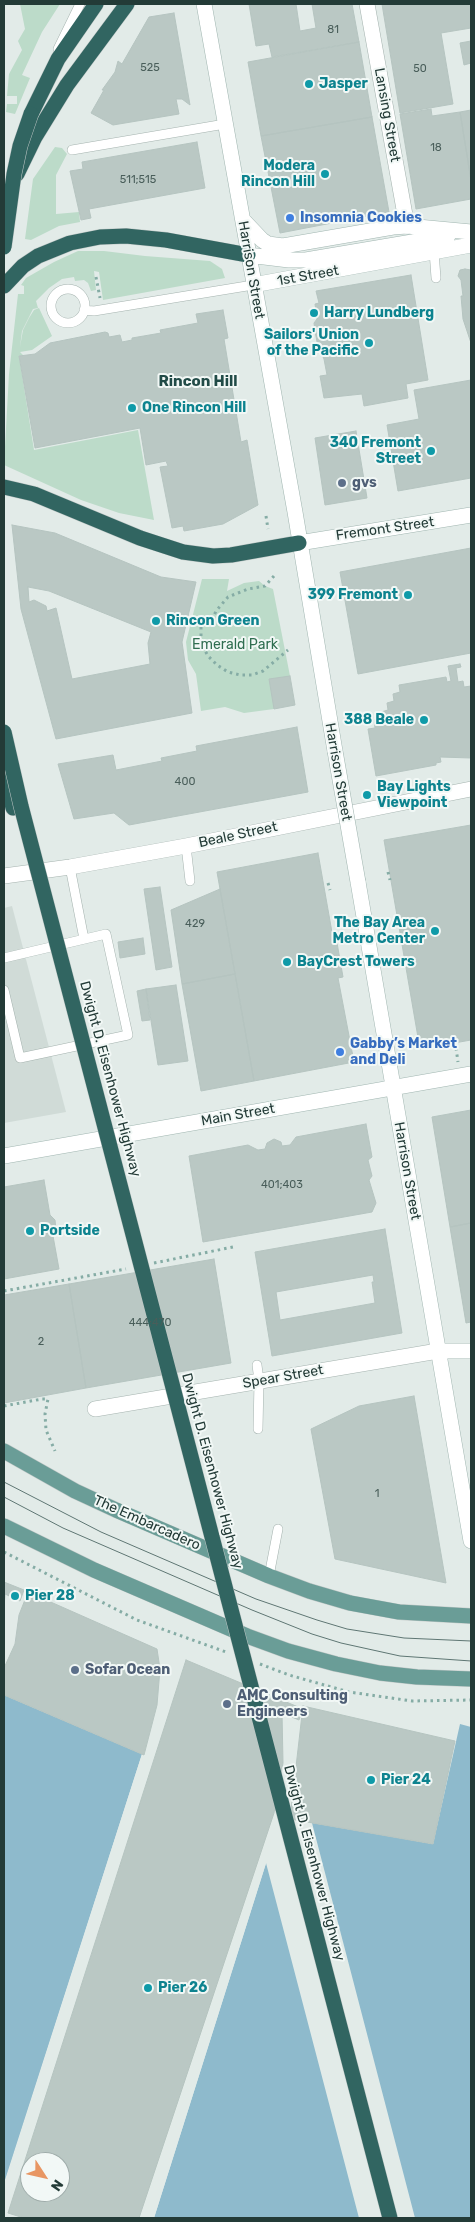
<!DOCTYPE html>
<meta charset="utf-8">
<style>
body{margin:0}
#map{position:relative;width:475px;height:2222px;overflow:hidden;background:#e2ebe8;font-family:Rubik,sans-serif}
canvas{display:block}
.frame{position:absolute;inset:0;border:5px solid #233b37;pointer-events:none}
.north{position:absolute;left:20px;top:2152px;width:50px;height:50px;box-sizing:border-box;background:#f2f8f6;border:1px solid #9facaa;border-radius:50%;rotate:125deg;font-size:14px;font-weight:700;line-height:20px;text-align:center;color:#233b37}
.north::after{content:'';display:block;margin:auto;width:18px;height:22px;background:#e89663;clip-path:polygon(50% 0,100% 100%,50% 72%,0 100%)}
</style>
<div id="map">
<canvas width="475" height="2222"></canvas>
<div class="frame"></div>
<div class="north">N</div>
</div>
<script>
const c = document.querySelector('canvas').getContext('2d');
c.lineJoin = 'round';
function fillPath(path, color) {
  c.fillStyle = color;
  c.fill(path, 'evenodd');
}
function poly(rows) {
  const path = new Path2D();
  for (const r of rows) {
    if (r.length === 3) {
      path.moveTo(r[0] + r[2], r[1]);
      path.arc(r[0], r[1], r[2], 0, 2 * Math.PI);
      continue;
    }
    path.moveTo(r[0], r[1]);
    for (let i = 2; i < r.length; i += 2) path.lineTo(r[i], r[i + 1]);
  }
  return path;
}
function strokePath(path, color, width, dash) {
  c.strokeStyle = color;
  c.lineWidth = width;
  c.lineCap = dash ? 'butt' : 'round';
  c.setLineDash(dash || []);
  c.stroke(path);
}
function label(font, color, halo, rows, align = 'center') {
  c.font = font + ' Rubik,sans-serif';
  c.lineWidth = 4;
  c.setLineDash([]);
  c.textBaseline = 'middle';
  c.strokeStyle = halo;
  c.fillStyle = color;
  for (const [text, x, y, turn = 0] of rows) {
    c.save();
    c.translate(x, y);
    c.rotate((+turn || 0) * Math.PI / 180);
    c.textAlign = isNaN(turn) ? turn : align;
    if (halo) c.strokeText(text, 0, 0);
    c.fillText(text, 0, 0);
    c.restore();
  }
}
const built = poly([
 [12,906,66,1112,4,1123,4,908]
]);
const green = poly([
 [20,4,60,4,42,32,22,75,30,78,15,114,6,112,7,104,17,104,17,96,7,96,9,74,22,50,18,41,25,29],
 [55,147,62,148,67,154,56,175,56,214,79,212,80,222,59,226,31,240,25,239,33,179],
 [78,251,104,251,145,256,210,261,222,269,225,278,103,300,99,272,94,271,96,290,91,291,88,283,84,280,75,281,74,277,62,279,49,288,36,301,38,308,33,309,22,331,20,347,23,330,29,318,34,310,39,308,52,336,32,350,20,352,23,355,19,356,34,450,138,430,154,520,119,513,81,500,4,465,9,374,18,294,24,294,24,286,21,285,26,278,54,262],
 [202,579,229,579,227,591,244,583,259,581,265,586,273,589,290,676,274,709,244,713,225,707,201,711,196,674,188,660,186,642]
]);
const water = poly([
 [4,1695,142,1754,4,2183],
 [460,1724,471,1727,471,2218,154,2218,281,1816,433,1844]
]);
const pier = poly([
 [4,1693,144,1754,6,2184,4,2185,142,1754,4,1695],
 [453,1741,455,1741,433,1844,312,1823,415,2218,359,2218,266,1863,154,2218,151,2218,279,1815]
]);
const building = poly([
 [249,4,296,4,300,31,316,28,312,4,352,4,359,42,272,57,269,44,256,46,249,4],
 [382,4,471,4,471,28,441,33,453,104,400,113,382,4],
 [174,13,190,105,182,99,176,99,179,114,113,125,91,113,104,90,102,90,115,72,118,61,122,64,149,17,174,13],
 [471,41,471,63,464,65,460,43,471,41],
 [359,42,372,117,261,136,248,62,359,42],
 [431,109,432,116,460,112,471,180,471,199,416,209,400,114,431,109],
 [471,110,471,180,460,112,471,110],
 [372,117,389,212,280,233,261,136,372,117],
 [197,142,205,188,89,209,91,218,81,220,70,171,83,169,82,162,197,142],
 [465,269,471,270,471,343,463,319,461,296,463,296,461,280,458,276,460,270,465,269],
 [411,275,428,380,406,384,408,398,364,406,362,394,324,398,320,376,327,375,324,359,318,347,315,331,314,323,317,319,315,304,319,303,316,291,411,275],
 [223,310,228,338,224,339,241,442,247,440,258,505,223,524,184,531,183,526,172,528,160,467,168,466,166,461,146,465,140,428,35,448,19,356,35,354,50,343,105,332,108,333,109,337,120,335,122,342,132,340,132,338,161,333,160,330,198,323,196,314,223,310],
 [471,380,471,478,398,491,387,425,419,419,414,390,471,380],
 [356,431,367,498,325,505,315,438,356,431],
 [12,525,55,533,161,577,196,582,182,642,192,713,56,739,21,609,12,525],
 [28,587,49,591,151,632,148,643,150,664,72,679,56,608,47,611,46,606,34,600,29,602,28,587],
 [471,548,471,653,358,674,340,572,471,548],
 [460,664,461,667,456,668,458,682,463,681,464,687,471,686,471,684,471,758,440,757,441,762,436,763,436,765,376,776,368,729,375,728,374,720,381,719,381,712,388,710,387,703,394,701,393,694,400,692,399,685,446,677,447,682,451,681,448,666,460,664],
 [290,676,295,705,274,709,269,679,290,676],
 [297,727,308,792,129,825,114,813,74,819,58,764,113,755,116,770,162,761,161,758,197,751,196,746,297,727],
 [471,825,471,1040,420,1049,384,840,471,825],
 [318,853,333,938,336,937,343,977,338,978,354,1062,254,1081,217,872,318,853],
 [160,887,172,967,156,970,144,889,160,887],
 [220,889,235,974,182,984,171,910,220,889],
 [143,938,145,954,120,958,118,942,143,938],
 [235,974,254,1081,201,1091,182,984,235,974],
 [176,985,188,1061,158,1065,146,989,176,985],
 [146,989,150,1020,142,1021,137,991,146,989],
 [471,1110,471,1223,450,1227,432,1117,471,1110],
 [366,1124,372,1157,368,1160,372,1176,369,1180,376,1203,372,1212,203,1242,189,1156,248,1145,258,1150,265,1149,267,1143,274,1139,281,1142,282,1146,290,1145,296,1137,366,1124],
 [44,1180,50,1215,55,1220,56,1229,53,1236,59,1269,4,1279,4,1187,44,1180],
 [471,1223,471,1322,466,1323,450,1227,471,1223],
 [385,1229,402,1333,272,1356,255,1252,385,1229],
 [373,1275,374,1282,372,1282,375,1303,280,1320,276,1292,373,1275],
 [214,1259,231,1363,86,1388,69,1284,214,1259],
 [69,1284,86,1388,4,1403,4,1295,69,1284],
 [414,1396,446,1583,335,1559,311,1429,359,1406,414,1396],
 [4,1582,24,1590,20,1601,5,1594,4,1608,4,1582],
 [28,1592,157,1649,160,1669,157,1705,144,1755,4,1695,4,1668,15,1644,19,1615,28,1592],
 [186,1660,303,1709,299,1720,282,1713,283,1763,274,1813,139,2218,24,2218,8,2213,186,1660],
 [30,2162,60,2162,60,2192,30,2192,30,2162],
 [303,1706,455,1741,433,1844,290,1819,303,1706]
]);
const path = poly([
 [96,277,100,298],
 [266,516,268,529],
 [274,576,265,586,248,589,228,597,216,611,212,620,201,621,201,643,208,656,217,665,228,672,240,675,252,675,263,671,288,650],
 [388,872,390,880],
 [328,883,330,890],
 [456,1048,458,1062],
 [154,1263,233,1247],
 [4,1291,126,1269],
 [4,1406,42,1399,48,1399,45,1414,46,1430,55,1451],
 [4,1552,137,1620,226,1652],
 [260,1664,289,1675,349,1692,412,1701,471,1700]
]);
const lane = poly([
 [58,49,80,4],
 [72,150,225,124],
 [434,251,436,278],
 [68,306,17],
 [84,310,94,311,253,285],
 [186,846,190,881],
 [70,867,84,939],
 [4,958,106,934,128,1035,20,1058,4,990],
 [257,1365,259,1381,258,1429],
 [269,1576,278,1529]
]);
const street = poly([
 [367,4,407,226],
 [4,876,70,867,186,846,471,789],
 [95,1409,438,1351]
]);
const secondary = poly([
 [204,4,295,512,335,751],
 [244,221,262,240,268,244,283,246,393,227,407,226,471,232],
 [248,255,289,260,306,260,448,236],
 [253,285,471,245],
 [299,543,471,515],
 [358,882,471,1541],
 [4,1156,471,1074],
 [438,1351,471,1351]
]);
const primary = poly([
 [4,1451,75,1491,116,1510,269,1576,309,1591,350,1603,399,1612,471,1616],
 [4,1526,94,1570,247,1636,288,1651,336,1664,380,1673,417,1677,471,1679]
]);
const highway = poly([
 [31,114,58,59,96,4],
 [17,174,35,137,67,85,127,4],
 [4,286,23,266,38,256,70,243,100,237,126,236,166,240,248,255],
 [4,487,34,494,140,538,183,552,213,556,231,555,299,543],
 [4,771,13,808]
]);
const tram = poly([
 [4,1482,101,1532,256,1599,317,1620,347,1629,404,1638,471,1641],
 [4,1497,63,1528,252,1610,312,1634,341,1643,400,1656,471,1661]
]);
const secondaryBridge = poly([
 [335,751,358,882]
]);
const highwayBridge = poly([
 [4,247,14,174,20,146,31,114],
 [4,732,21,806,390,2218]
]);
const markers = [
 [309,84,5,"#0f9aa8"],
 [325,174,5,"#0f9aa8"],
 [290,218,5,"#3f7fe0"],
 [314,313,5,"#0f9aa8"],
 [369,343,5,"#0f9aa8"],
 [132,408,5,"#0f9aa8"],
 [431,451,5,"#0f9aa8"],
 [342,483,5,"#5c6f8a"],
 [408,595,5,"#0f9aa8"],
 [156,621,5,"#0f9aa8"],
 [424,720,5,"#0f9aa8"],
 [367,795,5,"#0f9aa8"],
 [435,931,5,"#0f9aa8"],
 [287,962,5,"#0f9aa8"],
 [340,1052,5,"#3f7fe0"],
 [30,1231,5,"#0f9aa8"],
 [15,1596,5,"#0f9aa8"],
 [75,1670,5,"#5c6f8a"],
 [227,1704,5,"#5c6f8a"],
 [371,1780,5,"#0f9aa8"],
 [148,1988,5,"#0f9aa8"]
];
const numberNames = [
 ["81",333,30],
 ["525",150,68],
 ["50",420,69],
 ["18",436,148],
 ["511;515",138,180],
 ["400",185,782],
 ["429",195,924],
 ["401;403",282,1185],
 ["444;470",150,1323],
 ["2",41,1342],
 ["1",377,1494]
];
const cultureNames = [
 ["Jasper",319,84],
 ["Modera",315,166,"right"],
 ["Rincon Hill",315,182,"right"],
 ["Harry Lundberg",324,313],
 ["Sailors' Union",359,335,"right"],
 ["of the Pacific",359,351,"right"],
 ["One Rincon Hill",142,408],
 ["340 Fremont",421,443,"right"],
 ["Street",421,459,"right"],
 ["399 Fremont",398,595,"right"],
 ["Rincon Green",166,621],
 ["388 Beale",414,720,"right"],
 ["Bay Lights",377,787],
 ["Viewpoint",377,803],
 ["The Bay Area",425,923,"right"],
 ["Metro Center",425,939,"right"],
 ["BayCrest Towers",297,962],
 ["Portside",40,1231],
 ["Pier 28",25,1596],
 ["Pier 24",381,1780],
 ["Pier 26",158,1988]
];
const streetNames = [
 ["Lansing Street",387,115,80],
 ["Harrison Street",251,270,80],
 ["1st Street",308,276,-10],
 ["Fremont Street",385,529,-8],
 ["Harrison Street",338,772,80],
 ["Beale Street",238,835,-12],
 ["Dwight D. Eisenhower Highway",110,1079,75],
 ["Main Street",238,1115,-10],
 ["Harrison Street",407,1171,80],
 ["Spear Street",283,1377,-10],
 ["Dwight D. Eisenhower Highway",212,1471,75],
 ["The Embarcadero",147,1523,24],
 ["Dwight D. Eisenhower Highway",314,1863,75]
];
const shopNames = [
 ["Insomnia Cookies",300,218],
 ["Gabby’s Market",350,1044],
 ["and Deli",350,1060]
];
const serviceNames = [
 ["gvs",352,483],
 ["Sofar Ocean",85,1670],
 ["AMC Consulting",237,1696],
 ["Engineers",237,1712]
];
const parkNames = [
 ["Emerald Park",235,645]
];
const neighbourhoodNames = [
 ["Rincon Hill",198,382]
];
fillPath(built, '#d0dbd7');
fillPath(green, '#bcdbc9');
fillPath(water, '#8ebacc');
fillPath(pier, '#e2ebe8');
fillPath(building, '#bac8c4');
strokePath(building, '#b5c4c0', 1);
strokePath(lane, '#a5b3af', 10);
strokePath(street, '#a5b3af', 16);
strokePath(secondary, '#a1b6b1', 16);
strokePath(primary, '#c1c8c7', 16);
strokePath(highway, '#c1c8c7', 16);
strokePath(path, '#85aca5', 3, [2.5, 4]);
strokePath(lane, '#fff', 9);
strokePath(street, '#fff', 15);
strokePath(secondary, '#fff', 15);
strokePath(primary, '#6a9d97', 15);
strokePath(highway, '#316561', 15);
strokePath(tram, '#5e7673', 1);
strokePath(secondaryBridge, '#a1b6b1', 16, []);
strokePath(highwayBridge, '#c1c8c7', 16, []);
strokePath(secondaryBridge, '#fff', 15);
strokePath(highwayBridge, '#316561', 15);
for (const [x, y, r, color] of markers) {
  const dot = new Path2D();
  dot.arc(x, y, r, 0, 2 * Math.PI);
  c.fillStyle = color;
  c.fill(dot);
  strokePath(dot, '#f2f8f6', 2);
}
label('11px', '#495e5a', null, numberNames);
label('bold 14px', '#0d838f', '#f2f8f6', cultureNames, 'left');
label('14px', '#233b37', '#f2f8f6', streetNames);
label('bold 14px', '#366cbe', '#f2f8f6', shopNames, 'left');
label('bold 14px', '#4e5e75', '#f2f8f6', serviceNames, 'left');
label('14px', '#306e51', '#f2f8f6', parkNames);
label('bold 15px', '#214b47', '#f2f8f6', neighbourhoodNames);
</script>
